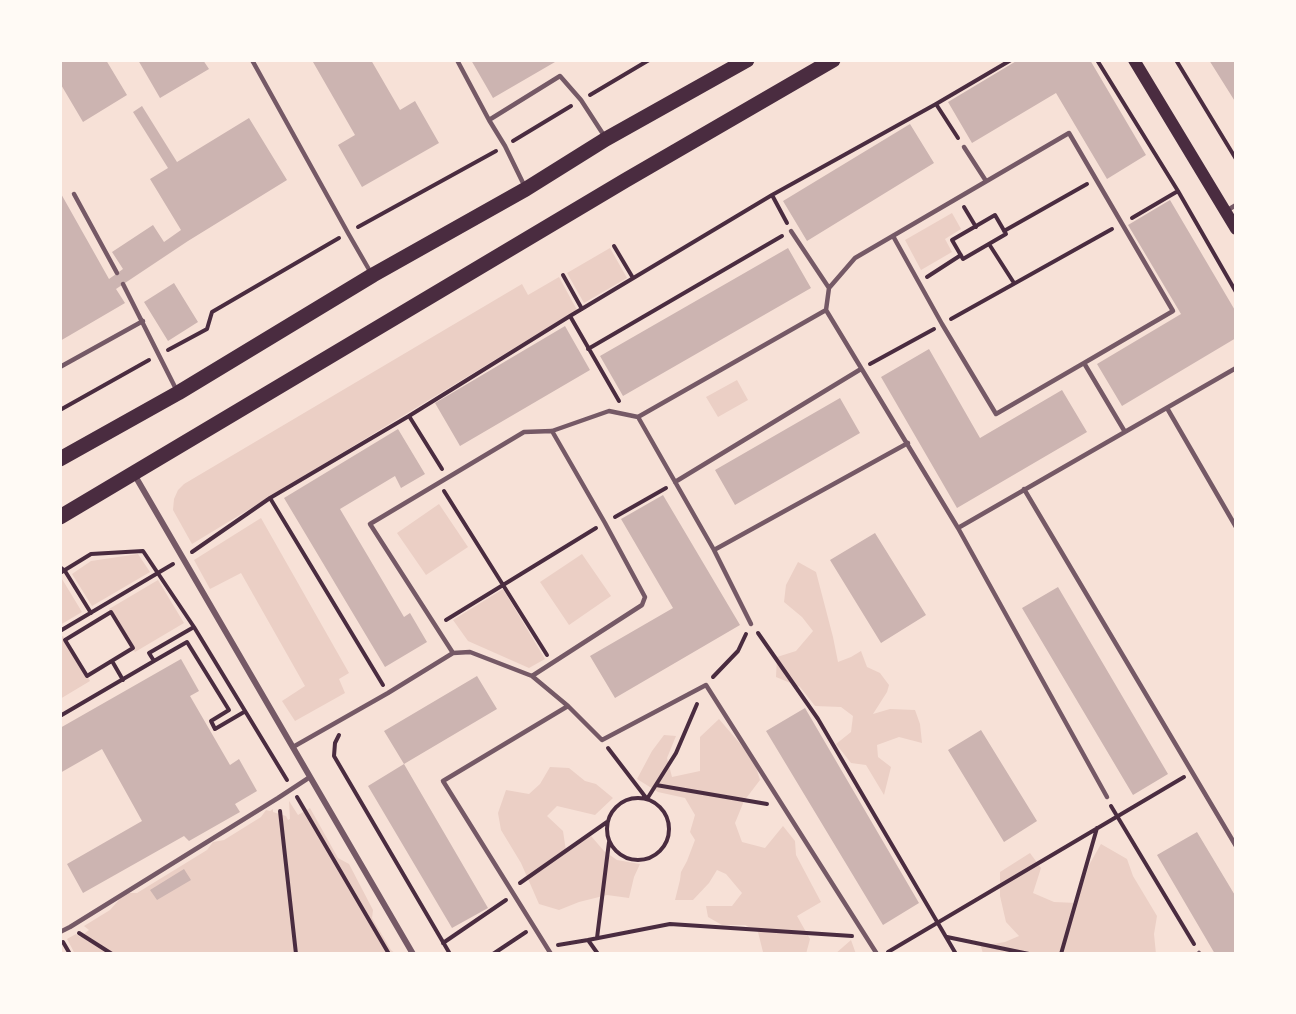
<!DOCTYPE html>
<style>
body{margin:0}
#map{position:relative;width:1296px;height:1014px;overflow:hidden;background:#f7e1d7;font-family:Helvetica,sans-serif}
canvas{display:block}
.frame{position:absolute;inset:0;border:62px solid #fffaf5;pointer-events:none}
</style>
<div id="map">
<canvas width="1296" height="1014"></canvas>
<div class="frame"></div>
</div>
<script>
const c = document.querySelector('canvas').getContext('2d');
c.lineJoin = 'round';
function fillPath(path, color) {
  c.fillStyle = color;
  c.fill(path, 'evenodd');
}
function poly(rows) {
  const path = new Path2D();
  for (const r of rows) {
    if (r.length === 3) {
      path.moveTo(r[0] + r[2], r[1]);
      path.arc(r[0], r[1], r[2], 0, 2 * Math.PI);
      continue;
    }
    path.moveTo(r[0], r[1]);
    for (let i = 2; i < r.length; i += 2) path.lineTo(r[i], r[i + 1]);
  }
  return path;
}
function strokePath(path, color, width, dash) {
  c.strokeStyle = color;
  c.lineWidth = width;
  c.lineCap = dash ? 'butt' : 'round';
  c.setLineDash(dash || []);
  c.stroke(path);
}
const green = poly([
 [952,213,961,229,945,239,952,252,921,270,905,240],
 [610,248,627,278,584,303,567,273],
 [559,277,577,310,192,544,173,510,174,499,178,490,184,484,522,284,528,295],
 [737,380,748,400,718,417,706,397],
 [439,504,468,547,426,575,397,533],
 [261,518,349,673,339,679,345,693,295,721,282,701,305,686,241,573,210,589,194,560],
 [138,554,150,572,92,606,72,574,91,561],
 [582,554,611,596,569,625,540,582],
 [798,562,816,572,833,637,838,662,851,657,861,651,867,667,880,673,889,685,887,692,873,714,890,709,915,710,920,724,922,743,899,737,877,745,878,757,891,767,884,795,866,765,851,763,836,744,851,732,853,716,841,707,815,706,800,687,776,677,777,657,796,651,813,631,802,617,784,602,786,585],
 [60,579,62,579,82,612,60,625],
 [158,580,184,623,135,652,109,609],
 [503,589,545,659,529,668,468,641,453,620],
 [63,636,90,681,60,699,60,637],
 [719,719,754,760,760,780,744,801,735,823,742,842,765,848,783,826,795,841,796,855,821,902,797,916,810,939,806,954,768,954,763,952,758,932,745,925,722,925,708,917,706,906,732,906,742,893,726,874,717,870,709,883,693,900,675,900,680,880,681,872,687,861,695,840,690,832,695,815,685,798,658,792,637,779,652,751,664,735,676,736,667,758,672,777,700,771,700,737],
 [550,767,569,768,585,781,596,784,613,798,595,815,557,806,547,816,563,831,566,851,591,836,604,851,617,860,640,864,634,877,629,898,607,895,579,902,559,910,539,904,521,863,501,830,498,813,506,790,529,794,540,784],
 [289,801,298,815,310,808,338,858,349,864,373,910,372,918,391,950,396,954,75,954,67,939,76,934,80,937,89,930,84,926,110,910,125,893,137,893,207,850,213,842,224,840,261,817,266,810,270,811,273,809,273,812,286,816,288,820,290,819],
 [1101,844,1127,859,1133,876,1157,916,1154,934,1156,954,983,954,981,946,1005,942,1019,936,1006,922,1000,896,1000,872,1030,853,1041,868,1033,893,1054,902,1077,903,1089,865],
 [851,940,856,954,835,954]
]);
const building = poly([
 [60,60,106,60,127,95,83,122,60,83],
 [138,60,203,60,209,69,160,98],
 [316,60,371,60,400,110,415,101,439,143,362,187,338,145,355,135,313,62],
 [471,60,554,60,555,62,493,98],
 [1018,60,1090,60,1146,155,1107,179,1056,93,972,143,948,102],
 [1209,60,1236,60,1236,103],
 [142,106,177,162,249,118,287,180,188,241,116,289,125,303,60,341,60,192,109,279,123,269,112,252,153,225,164,242,181,230,150,179,168,168,133,112],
 [910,124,934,163,807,241,783,201],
 [1170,200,1236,312,1236,338,1122,406,1097,364,1181,314,1128,225],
 [788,248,811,288,623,396,600,356],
 [174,283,198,322,168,341,144,302],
 [565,326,590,370,460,446,435,403],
 [929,349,980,438,1062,390,1087,432,957,508,881,377],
 [840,398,860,433,735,505,715,470],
 [398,429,425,474,401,488,395,476,340,509,404,617,410,613,427,642,385,667,284,498],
 [663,495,740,625,615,698,590,656,673,608,621,519],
 [875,533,926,615,881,643,830,560],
 [1058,587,1168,774,1133,795,1022,608],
 [181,659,199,691,190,696,230,765,239,759,257,791,235,804,240,812,189,841,184,836,83,893,67,864,142,821,102,749,60,773,60,728],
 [477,676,497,709,404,764,384,731],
 [805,708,919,903,883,925,766,731],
 [981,730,1037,821,1004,842,948,750],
 [404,764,488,908,452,928,368,786],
 [1197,832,1236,897,1236,954,1215,954,1157,855],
 [184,869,191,880,157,900,150,890]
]);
const path = poly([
 [1097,60,1178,191,1236,292],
 [1176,60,1236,159],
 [590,95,649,60],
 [936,104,958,138],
 [513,141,571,106],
 [772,195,787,223],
 [964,207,976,227],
 [995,215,1006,234,963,259,952,240,995,215],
 [1132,218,1178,191],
 [358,227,496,151],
 [1004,231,1087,184],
 [989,244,1014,283],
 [614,246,633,278],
 [563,275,582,309],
 [927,277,961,255],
 [570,316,619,401],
 [951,319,1112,229],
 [588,349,782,236],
 [168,350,207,329,212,312,339,238],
 [870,364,934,329],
 [60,410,149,360],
 [409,416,442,469],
 [444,491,547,655],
 [270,498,383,685],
 [615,517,666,488],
 [192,552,270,498,409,416,570,316,772,195,936,104,1011,60],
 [60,567,65,571,91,613],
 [60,573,91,554,143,551,194,627,287,780],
 [111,612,133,648,87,676,65,640,111,612],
 [446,620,596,528],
 [194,627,149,653,154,661,187,642,229,710,211,721,215,729,244,712],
 [60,631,173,564],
 [758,633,818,719,956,954],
 [112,661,123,680],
 [713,677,738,651,746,634],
 [60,716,154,661],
 [339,735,335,743,334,756,450,954],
 [608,748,647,799,676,753,697,704],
 [656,785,767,804],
 [297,797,389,954],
 [638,829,31],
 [1111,806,1194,944],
 [280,811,296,954],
 [520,883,607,822],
 [79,933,112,954],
 [947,937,1029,954],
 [597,938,609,842],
 [588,940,670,924,852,936],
 [63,942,70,954],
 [443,943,506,900],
 [558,945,588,940,598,954],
 [888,952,1184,777],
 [493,954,526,932],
 [1061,954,1097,828]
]);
const service = poly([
 [252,60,348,233,371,273],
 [457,60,489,120],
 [964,147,986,181],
 [525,187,505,146,489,120,560,76,581,100,605,137],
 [74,194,117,273],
 [1226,211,1236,205],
 [791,231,829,288],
 [893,236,942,324,996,414,1084,363,1125,432],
 [123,284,177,391],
 [826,310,829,288,855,258,1069,133,1173,311,1084,363],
 [60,367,143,321],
 [1167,408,1236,527],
 [638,417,714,550,908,443],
 [675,482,861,369],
 [1024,489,1236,846],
 [958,528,1107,797],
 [714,550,751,624],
 [453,653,470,652,532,676,642,605,645,597,605,523,552,431],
 [532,676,568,706,602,740,706,685,877,954],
 [293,747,388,693,453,653,370,524,524,432,552,431,609,411,638,417,826,310,958,528,1236,368],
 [60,932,70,927,278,798,310,777],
 [1199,953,1200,954],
 [551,954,443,781,568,706]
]);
const minor = poly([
 [134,474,413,954]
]);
const secondary = poly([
 [1134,60,1236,229]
]);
const primary = poly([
 [60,459,178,393,373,275,526,189,606,139,747,60],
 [60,517,626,180,833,60]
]);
fillPath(green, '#ebcfc5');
fillPath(building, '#ccb4b1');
strokePath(path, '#4a2c40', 4);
strokePath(service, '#755966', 4.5);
strokePath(minor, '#755966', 6);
strokePath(secondary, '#4a2c40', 12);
strokePath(primary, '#4a2c40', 15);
</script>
